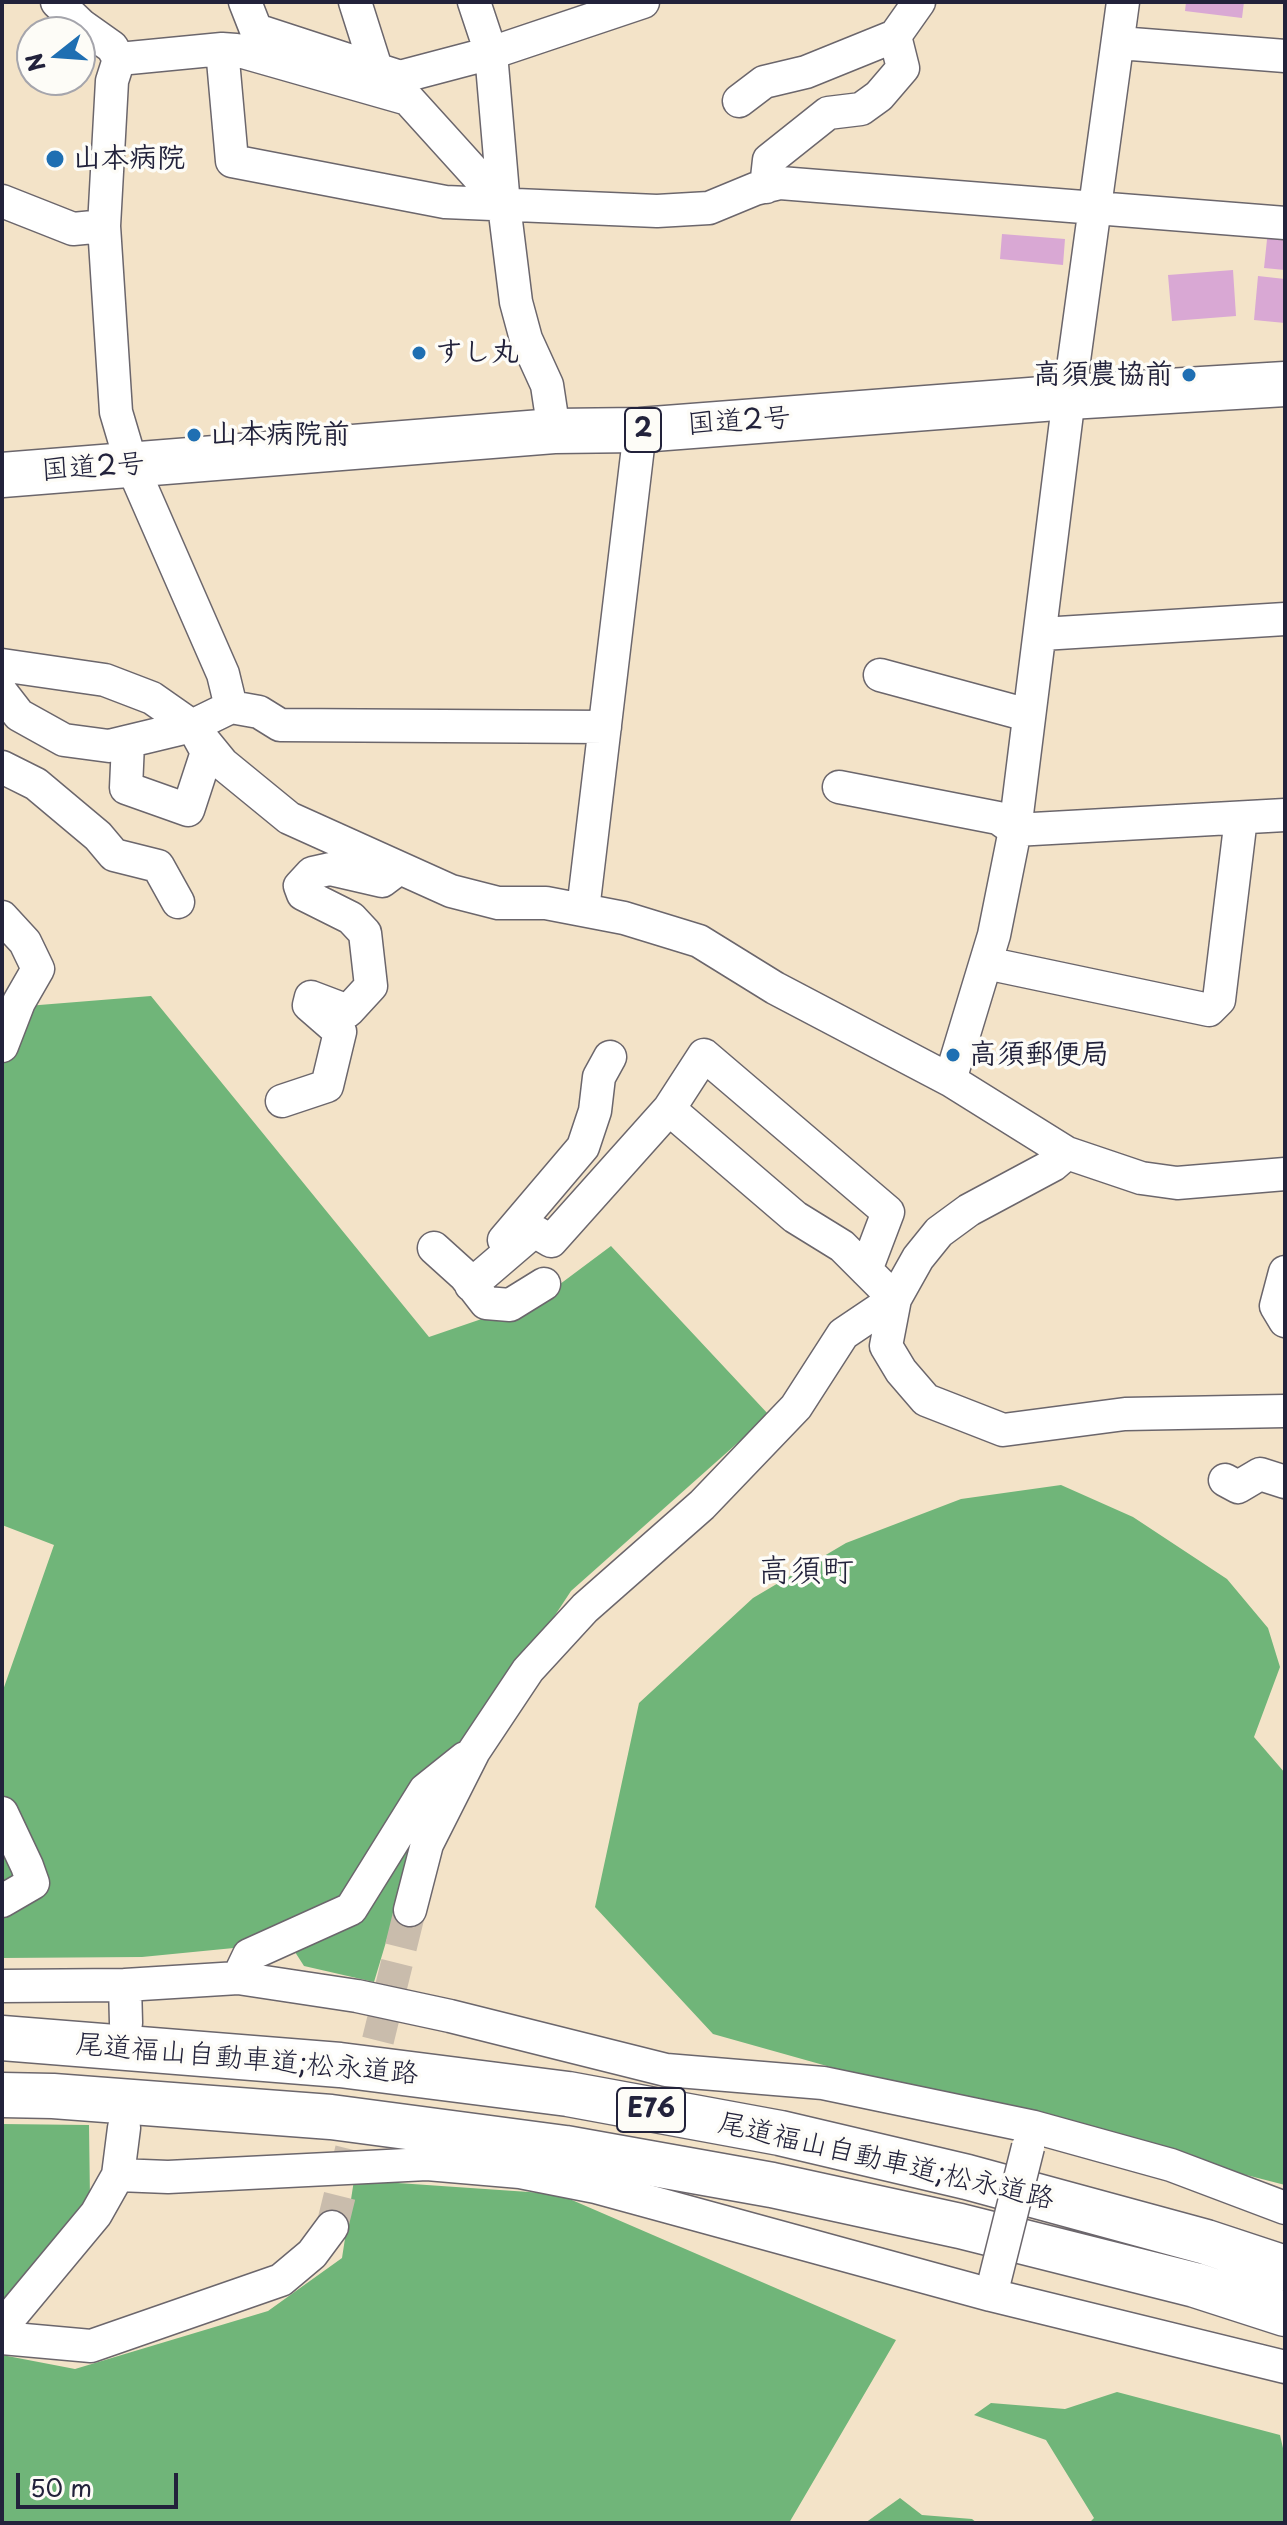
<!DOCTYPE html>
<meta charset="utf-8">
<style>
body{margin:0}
#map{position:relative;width:1287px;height:2525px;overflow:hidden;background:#f3e3c8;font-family:"Playpen Sans",sans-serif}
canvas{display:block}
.frame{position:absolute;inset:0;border:4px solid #22223b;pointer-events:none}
.north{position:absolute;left:16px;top:16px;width:80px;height:80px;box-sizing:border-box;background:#fdfcf7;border:2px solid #a5a5ac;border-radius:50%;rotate:253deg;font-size:22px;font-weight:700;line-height:32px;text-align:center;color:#22223b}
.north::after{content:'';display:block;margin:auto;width:28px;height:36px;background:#1f6fb2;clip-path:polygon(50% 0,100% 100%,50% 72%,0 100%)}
.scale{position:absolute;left:16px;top:2473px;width:162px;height:36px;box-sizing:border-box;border:4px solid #22223b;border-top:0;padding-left:10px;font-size:24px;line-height:28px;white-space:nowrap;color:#22223b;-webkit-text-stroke:6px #fdfcf7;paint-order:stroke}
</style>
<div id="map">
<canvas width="1287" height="2525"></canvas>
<div class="frame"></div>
<div class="north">N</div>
<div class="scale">50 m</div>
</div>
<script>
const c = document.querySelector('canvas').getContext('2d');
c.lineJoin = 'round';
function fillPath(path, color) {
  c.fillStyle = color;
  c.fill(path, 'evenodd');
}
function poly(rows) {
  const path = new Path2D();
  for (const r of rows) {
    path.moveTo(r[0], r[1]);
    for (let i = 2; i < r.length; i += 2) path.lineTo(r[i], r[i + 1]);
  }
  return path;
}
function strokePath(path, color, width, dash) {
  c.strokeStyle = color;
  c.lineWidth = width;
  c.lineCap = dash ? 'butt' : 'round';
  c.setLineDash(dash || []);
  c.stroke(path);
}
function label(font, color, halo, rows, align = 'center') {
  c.font = font + ' "Playpen Sans","Klee One",sans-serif';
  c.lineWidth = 7;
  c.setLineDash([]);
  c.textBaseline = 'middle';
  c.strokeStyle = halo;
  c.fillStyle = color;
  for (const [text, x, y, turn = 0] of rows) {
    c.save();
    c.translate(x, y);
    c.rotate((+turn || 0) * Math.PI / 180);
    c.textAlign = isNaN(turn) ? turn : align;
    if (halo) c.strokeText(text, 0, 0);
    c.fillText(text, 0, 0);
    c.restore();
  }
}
const forest = poly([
 [151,996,429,1337,540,1299,611,1246,769,1415,571,1591,470,1744,395,1912,374,1982,304,1966,279,1927,244,1947,142,1957,2,1958,2,1693,54,1545,2,1525,2,1008],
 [1061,1485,1133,1517,1227,1579,1268,1628,1280,1667,1254,1737,1285,1773,1285,2185,859,2075,713,2034,595,1907,639,1703,753,1598,846,1543,961,1499],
 [2,2124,89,2125,90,2200,2,2302],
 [354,2180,558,2194,896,2340,789,2523,2,2523,2,2355,75,2369,268,2311,342,2258],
 [1117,2392,1280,2435,1285,2457,1285,2523,1089,2523,1094,2518,1046,2440,974,2415,991,2403,1065,2409],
 [900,2498,922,2515,972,2519,977,2523,865,2523]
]);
const building = poly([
 [1186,2,1244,2,1242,18,1185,11],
 [1268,230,1285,232,1285,270,1264,268],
 [1002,234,1065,239,1063,265,1000,259],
 [1233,270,1236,316,1172,321,1168,275],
 [1258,276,1285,279,1285,323,1254,320]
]);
const minorTunnel = poly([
 [332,2227,410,1910]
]);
const minor = poly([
 [57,2,81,25,112,47,119,59],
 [245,2,256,30,400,77,491,53,643,2],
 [355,2,376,68],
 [474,2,491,53,504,205,516,302,526,339,547,385,554,431],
 [1119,43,1285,56],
 [222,49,232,161,445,202,657,211,709,208,755,189,780,183,1285,223],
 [739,101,764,82,806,72,895,36],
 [766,187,769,160,828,113,861,109,879,96,903,68,895,36,919,2],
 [2,201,73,229,104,226],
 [1042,634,1285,619],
 [2,665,105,680,152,698,192,726,223,764,289,818,451,891,498,903,546,903,624,918,699,941,775,988,950,1080,1067,1153,1141,1178,1177,1183,1285,1174],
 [880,675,1028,715],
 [2,693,19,715,64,740,109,746,192,726,231,707,223,674,132,466,116,412,104,226,112,81,119,59,222,49,236,50,408,99,504,205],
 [231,707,259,712,280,725,605,727],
 [128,743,126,788,188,810,207,752,196,732],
 [2,767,36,784,98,836,114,855,158,866,178,902],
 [839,787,998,818,1015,830,1285,815],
 [583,910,640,430],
 [2,917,25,942,38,969,19,1002,2,1046],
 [986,963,1209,1010,1219,1000,1241,818],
 [950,1080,994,935,1015,830,1069,397,1123,2],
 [282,1101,327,1086,340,1032,309,1005,311,997,348,1011,371,986,365,933,351,918,303,894,300,886,312,873,330,869,382,881,398,869],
 [669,1109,795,1217,842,1246,895,1299,886,1346,901,1371,926,1400,1003,1430,1125,1414,1285,1411],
 [504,1240,583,1147,595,1111,599,1077,610,1057],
 [434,1248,465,1276,486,1303,510,1305,544,1284],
 [1285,1272,1276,1306,1285,1321],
 [471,1285,534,1231,551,1241,669,1109,704,1055,888,1212,866,1270],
 [1225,1480,1238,1487,1260,1474,1285,1482],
 [2,1813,27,1866,33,1883,2,1901],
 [410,1910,427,1844,474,1751,528,1670,585,1608,702,1505,796,1407,843,1334,895,1299,918,1258,939,1232,969,1210,1053,1165,1067,1153],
 [238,1978,249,1955,351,1909,425,1790,465,1758],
 [2,1986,125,1985],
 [126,2023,125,1985,238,1978,357,1996,450,2016,666,2070,823,2083,1034,2127,1171,2165,1285,2208],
 [118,2175,168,2177,427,2164,520,2172,596,2187,991,2295,1285,2367],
 [2,2327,96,2214,118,2175,124,2128],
 [2,2338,91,2346,281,2280,312,2254,332,2227]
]);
const highway = poly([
 [2,475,554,431,640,430,1069,397,1285,384],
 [2,2038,340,2065,568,2094,780,2133,967,2177,1206,2242,1285,2268],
 [2,2095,53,2096,331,2117,565,2148,772,2185,960,2226,1195,2285,1285,2314]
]);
const minorBridge = poly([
 [995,2279,1028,2147]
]);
const markers = [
 [55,159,10,"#1f6fb2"],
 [419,353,8,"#1f6fb2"],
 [1189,375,8,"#1f6fb2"],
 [194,435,8,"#1f6fb2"],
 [953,1055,8,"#1f6fb2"]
];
const shields = [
 [643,430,36],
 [651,2110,68]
];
const shieldNames = [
 ["2",643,430],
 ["E76",651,2110]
];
const poiNames = [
 ["山本病院",73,159],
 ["すし丸",435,353],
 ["高須農協前",1173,375,"right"],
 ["山本病院前",210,435],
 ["高須郵便局",969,1055]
];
const streetNames = [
 ["国道2号",739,422,-4],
 ["国道2号",93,468,-4],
 ["尾道福山自動車道;松永道路",247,2060,5],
 ["尾道福山自動車道;松永道路",886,2162,13]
];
const quarterNames = [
 ["高須町",806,1572]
];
fillPath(forest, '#70b579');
fillPath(building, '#d9a8d4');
strokePath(minorTunnel, '#c9bcac', 32, [32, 16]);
strokePath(minor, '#6b666c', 35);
strokePath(highway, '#6b666c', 47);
strokePath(minor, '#fff', 32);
strokePath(highway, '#fff', 44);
strokePath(minorBridge, '#6b666c', 35, []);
strokePath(minorBridge, '#fff', 32);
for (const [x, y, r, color] of markers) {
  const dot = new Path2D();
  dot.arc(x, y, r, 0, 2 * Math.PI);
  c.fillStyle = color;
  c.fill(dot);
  strokePath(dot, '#fdfcf7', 3);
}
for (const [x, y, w] of shields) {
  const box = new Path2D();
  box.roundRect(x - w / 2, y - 22, w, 44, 6);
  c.fillStyle = '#fdfcf7';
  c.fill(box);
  strokePath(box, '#22223b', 2);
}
label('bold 26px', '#22223b', null, shieldNames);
label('bold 28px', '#22223b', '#fdfcf7', poiNames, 'left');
label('28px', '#22223b', '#fdfcf7', streetNames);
label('32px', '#22223b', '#fdfcf7', quarterNames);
</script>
